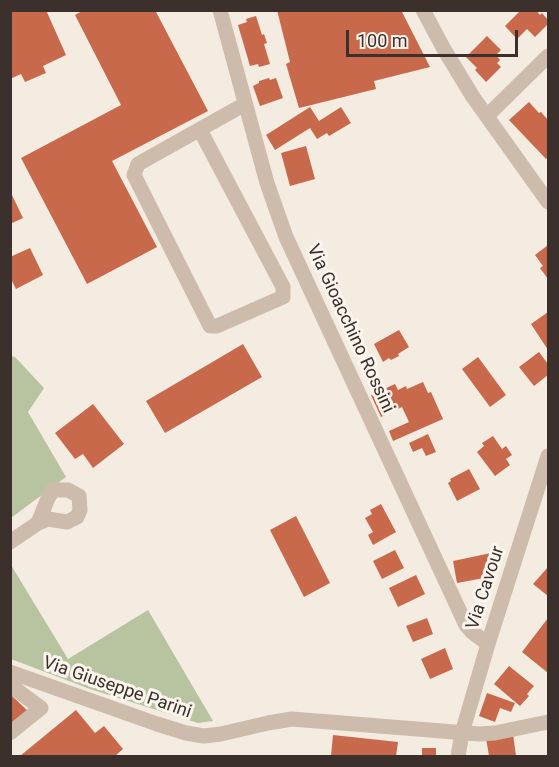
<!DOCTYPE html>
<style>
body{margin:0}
#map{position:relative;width:559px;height:767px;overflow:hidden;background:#f4ebe1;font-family:Roboto,sans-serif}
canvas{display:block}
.frame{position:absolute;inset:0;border:12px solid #3b302b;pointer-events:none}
.scale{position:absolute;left:346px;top:30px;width:172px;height:27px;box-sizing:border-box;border:3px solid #3b302b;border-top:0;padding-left:8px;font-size:18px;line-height:21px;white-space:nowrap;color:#3b302b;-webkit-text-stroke:4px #fbf5ee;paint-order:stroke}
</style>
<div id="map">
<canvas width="559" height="767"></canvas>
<div class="frame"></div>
<div class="scale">100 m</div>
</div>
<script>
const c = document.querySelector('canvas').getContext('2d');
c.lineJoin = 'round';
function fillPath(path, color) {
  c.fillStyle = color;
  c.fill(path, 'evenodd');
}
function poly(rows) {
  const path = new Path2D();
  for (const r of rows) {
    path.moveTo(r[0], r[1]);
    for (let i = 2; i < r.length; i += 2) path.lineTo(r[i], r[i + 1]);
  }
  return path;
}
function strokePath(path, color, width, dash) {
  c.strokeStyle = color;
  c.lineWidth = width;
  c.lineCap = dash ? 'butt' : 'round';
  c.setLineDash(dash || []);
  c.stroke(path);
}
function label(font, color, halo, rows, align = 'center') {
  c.font = font + ' Roboto,sans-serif';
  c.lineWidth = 6;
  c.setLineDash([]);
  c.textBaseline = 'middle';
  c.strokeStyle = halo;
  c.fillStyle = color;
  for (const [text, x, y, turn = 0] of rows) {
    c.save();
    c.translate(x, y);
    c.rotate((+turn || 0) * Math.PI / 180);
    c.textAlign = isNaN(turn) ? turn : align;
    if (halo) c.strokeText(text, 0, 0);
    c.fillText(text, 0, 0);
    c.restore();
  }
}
const green = poly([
 [11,356,15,357,44,388,28,412,66,477,11,518],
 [11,565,68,659,148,610,213,721,198,723,90,689,11,659]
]);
const building = poly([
 [10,10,46,10,66,55,43,66,46,73,25,82,21,74,10,79],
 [84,10,155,10,208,111,112,161,157,247,87,284,21,158,121,105,75,15],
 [277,10,401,10,430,67,374,81,376,89,299,108,286,64,290,62],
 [521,10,536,10,540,15,542,13,548,20,548,24,535,37,527,29,517,39,505,26],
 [256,16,262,35,264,34,267,43,264,44,270,64,259,67,258,64,250,66,238,25,247,22,246,19],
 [487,36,501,50,496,55,500,60,497,63,501,67,486,82,475,70,477,68,466,57],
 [269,78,270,80,276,78,283,98,260,106,253,86,259,83,259,81],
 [529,102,539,113,541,112,548,120,548,157,546,159,509,120],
 [310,107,319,121,341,107,351,123,329,136,327,133,317,139,310,128,275,150,266,135],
 [306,146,315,179,290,186,281,153],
 [10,191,23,218,10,224],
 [548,245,548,279,540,268,543,266,535,255],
 [30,248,43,275,16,289,10,277,10,257],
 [548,312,548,350,531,324],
 [399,330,409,347,398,354,399,356,391,360,389,358,383,362,374,344],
 [243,344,262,377,165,433,146,401],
 [539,352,548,364,548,375,534,386,519,367],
 [478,357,506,395,490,407,462,369],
 [423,382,428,393,431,392,443,419,393,441,389,431,409,422,402,407,381,417,371,395,395,384,398,390,406,386,407,389],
 [93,404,124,444,93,468,83,454,75,459,55,433],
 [428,434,436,452,426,456,422,448,413,452,409,443],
 [493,436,502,449,506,446,512,455,506,459,510,465,495,476,477,452,484,446,482,443],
 [469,469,480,489,457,501,448,483,451,481,450,479],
 [381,504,396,532,373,545,368,535,373,532,365,518,372,514,370,510],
 [296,516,330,583,304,597,270,530],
 [395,550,404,568,382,579,373,561],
 [491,553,494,566,489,567,490,572,483,573,484,578,457,583,453,561],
 [548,567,548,596,533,584],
 [416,575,425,594,398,607,389,588],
 [427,618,433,634,413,642,406,626],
 [548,618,548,673,522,652],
 [445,648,453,669,430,679,421,659],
 [509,666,534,686,527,694,529,696,520,706,494,684],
 [487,693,515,703,511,712,500,708,495,722,479,716],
 [10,694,31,714,10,730],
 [76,710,95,733,104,726,123,749,115,756,20,756],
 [513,734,516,756,489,756,486,738],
 [333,735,398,742,396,756,331,756],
 [422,748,436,748,436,756,422,756]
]);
const minor = poly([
 [220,10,267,183,286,237,466,625,472,632,488,644],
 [423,10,445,51,473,97,548,202],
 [487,116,548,56],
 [200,130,283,287,283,297,217,326,210,326,134,175,138,164,245,104],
 [10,542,38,523,48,519,67,522,77,517,80,510,79,496,68,490,53,490,48,498,38,523],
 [10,672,157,724,186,733,204,736,221,734,268,723,292,719,479,734,495,733,548,722],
 [10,685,41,708,10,733],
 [458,756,462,733,488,644,548,456]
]);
const streetNames = [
 ["Via Gioacchino Rossini",350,329,65],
 ["Via Cavour",486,588,-72],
 ["Via Giuseppe Parini",117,688,19]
];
fillPath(green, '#b8c4a0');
fillPath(building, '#c8694b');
strokePath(minor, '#cdbbac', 15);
label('18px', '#3b302b', '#fbf5ee', streetNames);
</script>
